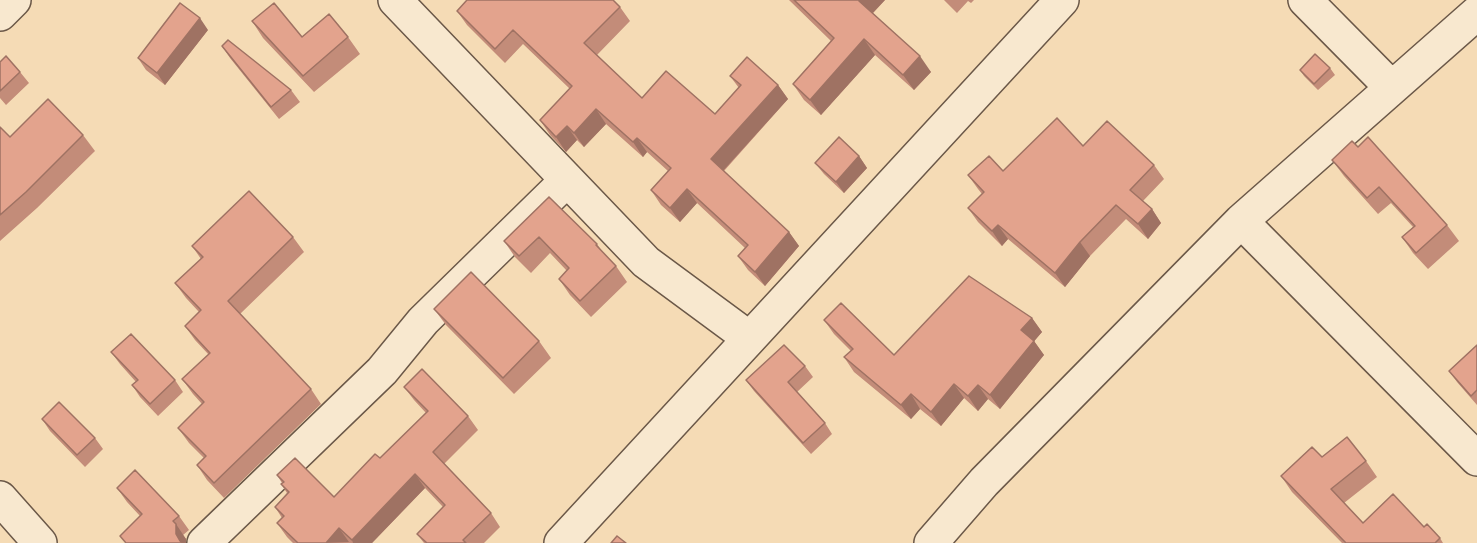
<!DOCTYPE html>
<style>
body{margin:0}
canvas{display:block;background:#f5dbb5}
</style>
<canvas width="1477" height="543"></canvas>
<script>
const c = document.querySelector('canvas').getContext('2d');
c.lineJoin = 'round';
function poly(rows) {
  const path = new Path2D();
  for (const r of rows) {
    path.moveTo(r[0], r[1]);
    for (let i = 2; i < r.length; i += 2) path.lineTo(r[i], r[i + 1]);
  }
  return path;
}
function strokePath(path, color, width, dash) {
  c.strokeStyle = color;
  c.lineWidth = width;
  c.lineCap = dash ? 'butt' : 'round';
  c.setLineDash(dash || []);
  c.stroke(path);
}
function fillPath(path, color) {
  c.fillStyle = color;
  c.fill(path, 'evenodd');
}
const minor = poly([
 [395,0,646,262,749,338],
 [1305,0,1391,87],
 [0,14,14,0],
 [1241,221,1477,459],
 [0,498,40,543],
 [204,543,382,371,423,321,567,180],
 [561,543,1062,0],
 [931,543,984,482,1241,221,1477,13]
]);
const wall = poly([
 [789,0,885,0,873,13,931,72,914,90,875,55,821,115,804,100,793,84,831,41],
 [944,0,974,0,971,3,968,1,957,13],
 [620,7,630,21,597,55,642,98,715,114,739,88,730,76,778,85,788,99,724,171,789,232,799,246,765,286,748,270,738,256,745,248,697,203,680,222,661,205,651,190,668,171,647,152,643,157,606,124,584,147,577,140,566,152,550,135,540,120,570,89,523,44,505,63,467,25,457,11],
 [252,21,302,37,348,37,360,54,314,92,263,38],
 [208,30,165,85,146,70,138,58],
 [222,46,291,90,300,102,279,119,230,58],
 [0,62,20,72,29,83,6,105,0,98],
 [1330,68,1335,75,1318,90,1304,76,1300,70],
 [0,127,10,137,83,135,95,151,37,208,0,241],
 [1083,146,1154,165,1164,179,1143,201,1152,209,1161,223,1148,239,1126,219,1090,256,1065,287,1008,239,1002,246,978,222,968,208,982,194,978,189,968,175,1003,171],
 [859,156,867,168,844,193,824,174,815,163],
 [1332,160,1447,225,1459,241,1428,269,1413,253,1402,237,1413,227,1391,203,1378,214,1344,176],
 [549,197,597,244,604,254,616,266,627,282,591,317,570,295,559,279,567,271,550,253,531,273,515,257,504,241],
 [293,237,304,252,240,314,311,389,321,404,224,498,207,480,197,465,204,458,189,443,178,428,202,404,193,394,182,379,209,355,195,340,185,326,199,312,186,298,175,283,201,259,192,246],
 [434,309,539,341,551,358,514,394,446,325],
 [1032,318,1042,332,1034,341,1044,355,1000,409,988,399,978,411,964,398,941,426,920,409,911,419,854,372,844,357,851,351,834,334,824,320,894,355],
 [1477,345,1477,405,1457,382,1449,371],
 [111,352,175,380,183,392,158,416,140,397,132,385,136,382,120,364],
 [805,366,813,377,797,392,825,423,832,434,811,454,754,391,746,380],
 [404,387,468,416,478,430,444,464,491,513,500,527,484,543,424,543,417,534,443,507,425,488,372,543,293,543,287,537,277,523,282,518,275,507,287,493,281,484,282,483,277,475,334,497,380,458,426,413,414,400],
 [42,419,95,438,103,449,85,467,50,431],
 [1322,457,1366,461,1377,477,1344,503,1363,523,1424,527,1440,538,1443,543,1342,543,1292,492,1281,476],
 [117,488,179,516,189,530,183,535,186,539,186,543,126,543,140,516,127,502]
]);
const shadedWall = poly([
 [860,0,885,0,870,16,859,1],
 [200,18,208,30,165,85,157,73],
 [864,39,875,55,821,115,810,100],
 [920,56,931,72,914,90,903,75],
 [778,85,788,99,721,173,711,159],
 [596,109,606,124,584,147,574,133],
 [567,126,577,140,566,152,556,137],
 [637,138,647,152,643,157,633,142],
 [859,156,867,168,844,193,836,182],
 [687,189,697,203,680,222,670,208],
 [1152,209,1161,223,1148,239,1138,224],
 [998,225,1008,239,1002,246,992,231],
 [789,232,799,246,765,286,755,272],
 [1080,242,1090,256,1065,287,1055,273],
 [1032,318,1042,332,1031,345,1021,330],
 [1034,341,1044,355,1000,409,990,395],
 [954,384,964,398,941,426,931,412],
 [978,385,988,399,978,411,968,396],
 [911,394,920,409,911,419,901,405],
 [415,474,425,488,372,543,353,543,352,540],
 [176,524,186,539,186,543,181,543,176,534],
 [339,528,349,542,326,543]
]);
const building = poly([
 [467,0,613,0,620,7,584,43,642,98,666,71,715,114,741,85,730,76,747,57,778,85,711,159,789,232,755,272,738,256,748,245,687,189,670,208,651,190,671,168,637,138,633,142,596,109,574,133,567,126,556,137,540,120,572,86,513,30,495,49,457,11,467,0],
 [794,0,860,0,859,1,920,56,903,75,864,39,810,100,793,84,834,38,794,0],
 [180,3,200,18,157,73,138,58,180,3],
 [274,3,302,37,329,14,348,37,303,76,252,21,274,3],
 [228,40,291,90,271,107,222,46,228,40],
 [1315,54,1330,68,1314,84,1300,70,1315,54],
 [6,56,20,72,0,91,0,62,6,56],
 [48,99,83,135,26,192,0,215,0,127,10,137,48,99],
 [1057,118,1083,146,1107,121,1154,165,1130,190,1152,209,1138,224,1116,205,1080,242,1055,273,998,225,992,231,968,208,984,192,968,175,989,156,1003,171,1057,118],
 [839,137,859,156,836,182,815,163,839,137],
 [1368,137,1447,225,1416,253,1402,237,1415,226,1379,187,1367,198,1332,160,1352,141,1358,147,1368,137],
 [249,191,293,237,228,301,311,389,214,483,197,465,206,456,178,428,204,402,182,379,210,353,185,326,201,310,175,283,203,257,192,246,249,191],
 [549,197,597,244,596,245,616,266,580,301,559,279,569,268,539,237,519,256,504,241,549,197],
 [471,272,539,341,503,378,434,309,471,272],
 [969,276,1032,318,1021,330,1034,341,990,395,978,385,968,396,954,384,931,412,911,394,901,405,844,357,853,349,824,320,841,303,894,355,969,276],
 [131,334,175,380,150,404,132,385,138,380,111,352,131,334],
 [784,345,805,366,788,382,825,423,803,443,746,380,784,345],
 [1477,345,1477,390,1471,396,1449,371,1477,345],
 [422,369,468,416,433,452,491,513,463,540,466,543,427,543,417,534,445,505,415,474,352,540,339,528,326,543,298,543,277,523,284,516,275,507,289,492,281,484,284,482,277,475,295,458,334,497,375,454,380,458,428,411,404,387,422,369],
 [59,402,95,438,77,455,42,419,59,402],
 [1347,437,1366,461,1331,489,1363,523,1393,494,1424,527,1427,524,1440,538,1435,543,1346,543,1281,476,1312,447,1322,457,1347,437],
 [135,470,179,516,173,521,176,524,176,534,180,541,183,543,126,543,120,536,142,514,117,488,135,470],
 [617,536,626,543,611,543,617,536]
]);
strokePath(minor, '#6b5848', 36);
strokePath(minor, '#f8e8cf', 33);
fillPath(wall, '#c38c79');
fillPath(shadedWall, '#9f7263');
fillPath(building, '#e3a38d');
strokePath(building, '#9f7263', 1.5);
</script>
